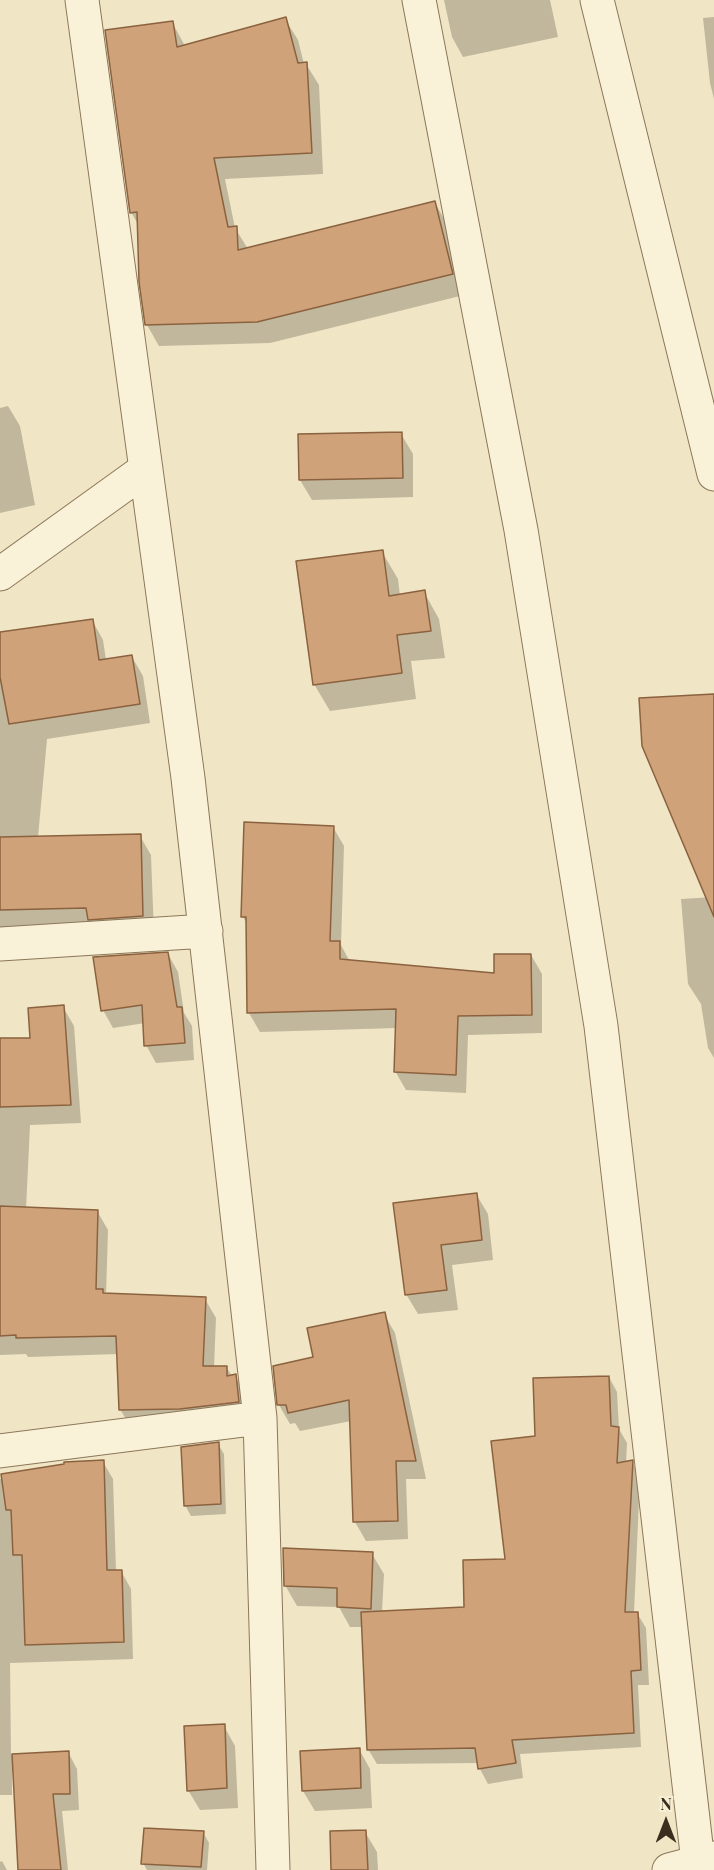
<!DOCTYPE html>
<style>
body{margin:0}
#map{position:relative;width:714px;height:1870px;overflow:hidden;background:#f0e5c4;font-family:"Playfair Display",serif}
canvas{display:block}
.north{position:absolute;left:636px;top:1792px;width:60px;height:60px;-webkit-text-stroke:4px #f7efd4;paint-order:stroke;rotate:0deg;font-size:16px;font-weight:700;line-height:24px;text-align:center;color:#3a2e1e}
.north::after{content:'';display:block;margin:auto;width:21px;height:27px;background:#3a2e1e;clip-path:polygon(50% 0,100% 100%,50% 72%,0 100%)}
</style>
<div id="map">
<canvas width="714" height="1870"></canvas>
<div class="north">N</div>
</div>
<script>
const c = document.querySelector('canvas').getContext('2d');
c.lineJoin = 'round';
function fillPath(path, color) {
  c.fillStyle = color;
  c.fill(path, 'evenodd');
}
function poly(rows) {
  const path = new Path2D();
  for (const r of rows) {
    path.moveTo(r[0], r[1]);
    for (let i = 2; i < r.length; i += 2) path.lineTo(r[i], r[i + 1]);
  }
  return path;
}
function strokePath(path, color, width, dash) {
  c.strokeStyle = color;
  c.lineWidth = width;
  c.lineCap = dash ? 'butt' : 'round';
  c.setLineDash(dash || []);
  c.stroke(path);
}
const shadow = poly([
 [444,0,550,0,558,37,463,57,452,37],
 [714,17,714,99,710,83,703,18],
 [285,19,298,40,304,64,306,64,319,85,323,174,225,179,235,228,248,249,435,203,447,224,464,295,270,343,159,346,147,325,139,226,131,212,172,22,185,46],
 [8,406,20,426,35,505,0,513,0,408],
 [401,434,413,454,413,497,312,500,300,480],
 [382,552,398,579,400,596,424,592,439,619,445,658,411,661,416,699,330,711,314,684],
 [92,620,103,640,106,660,132,657,143,676,150,723,47,739,38,837,140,836,151,855,154,935,0,948,0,633],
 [333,827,344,846,341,945,350,962,496,975,531,955,542,974,542,1033,468,1035,466,1093,406,1090,395,1071,397,1028,260,1032,249,1013,248,926,243,917],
 [714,897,714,1058,708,1048,701,1004,688,984,681,899],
 [168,954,178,972,184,1013,192,1026,194,1060,156,1063,146,1045,145,1023,113,1028,103,1010],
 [63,1007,74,1026,81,1123,30,1125,26,1209,97,1211,108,1230,106,1295,205,1299,216,1318,214,1367,226,1367,232,1376,235,1376,246,1395,249,1421,131,1428,120,1409,118,1354,28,1357,26,1354,0,1355,0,1040,32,1039],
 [476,1194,488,1214,493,1260,452,1265,458,1310,418,1314,406,1294],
 [384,1314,395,1333,426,1479,406,1479,408,1539,366,1541,355,1522,351,1421,300,1431,295,1423,290,1424,279,1405],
 [609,1377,617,1392,619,1429,627,1443,626,1463,632,1462,640,1477,634,1613,637,1613,646,1628,649,1685,638,1685,641,1747,520,1754,523,1778,488,1784,480,1769,479,1763,377,1764,368,1749,363,1627,350,1627,339,1607,297,1606,285,1585,372,1554,384,1574,382,1612,465,1608,506,1560,537,1437],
 [218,1444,224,1454,226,1514,191,1516,185,1505],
 [103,1462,113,1479,116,1571,121,1571,131,1589,133,1659,10,1663,11,1755,68,1752,77,1769,79,1810,62,1811,68,1870,20,1870,14,1772,12,1772,12,1795,0,1795,0,1479],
 [224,1726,235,1746,238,1808,200,1810,188,1790],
 [359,1749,370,1769,372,1808,315,1811,303,1791],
 [203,1832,209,1843,207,1870,147,1870,143,1863],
 [365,1832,377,1852,378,1870,333,1870],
 [2,1861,7,1870,0,1870,0,1862]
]);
const building = poly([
 [286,17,298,63,307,62,312,153,214,158,228,227,237,226,238,250,435,201,453,274,257,322,145,325,139,282,137,212,130,213,105,30,173,21,177,47,286,17],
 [402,432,403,478,299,480,298,434,402,432],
 [383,550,389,596,425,590,431,631,397,635,402,673,313,685,296,561,383,550],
 [93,619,99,660,132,655,140,704,9,724,0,677,0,632,93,619],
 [714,694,714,917,642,746,639,698,714,694],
 [244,822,334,826,330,941,340,941,340,959,494,973,494,954,531,954,532,1015,458,1016,456,1075,394,1072,396,1009,247,1013,246,917,241,917,244,822],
 [141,834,143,916,88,920,86,908,0,910,0,837,141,834],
 [168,952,177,1007,182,1007,185,1043,144,1046,142,1005,101,1011,93,957,168,952],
 [64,1005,71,1105,0,1107,0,1038,30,1038,28,1008,64,1005],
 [477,1193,482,1240,441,1245,447,1290,405,1295,393,1203,477,1193],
 [0,1206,98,1210,96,1289,103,1289,103,1293,206,1297,203,1366,227,1366,227,1376,236,1374,239,1402,180,1409,119,1410,116,1336,16,1338,16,1335,0,1336,0,1206],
 [385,1312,416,1461,396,1461,398,1521,353,1522,349,1400,288,1413,286,1405,277,1405,273,1366,313,1357,307,1328,385,1312],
 [609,1376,611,1426,619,1427,617,1463,633,1460,625,1612,638,1612,641,1670,631,1671,634,1733,512,1740,516,1763,478,1769,475,1748,367,1750,361,1612,464,1607,463,1560,505,1559,491,1441,535,1436,533,1378,609,1376],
 [219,1442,221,1504,184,1506,181,1447,219,1442],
 [104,1460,107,1570,122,1570,124,1642,25,1645,22,1555,13,1555,11,1510,6,1510,1,1474,64,1464,64,1462,104,1460],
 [283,1548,373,1552,371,1609,337,1607,337,1588,284,1586,283,1548],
 [225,1724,227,1788,187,1791,184,1726,225,1724],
 [360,1748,361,1788,302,1791,300,1751,360,1748],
 [69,1751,70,1794,53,1794,61,1870,18,1870,12,1754,69,1751],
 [144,1828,204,1831,201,1867,141,1864,144,1828],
 [366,1830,368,1870,331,1870,330,1831,366,1830]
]);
const street = poly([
 [82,0,188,778,260,1418,273,1870],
 [419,0,521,530,601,1026,698,1862],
 [597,0,714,474],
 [0,574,146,469],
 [0,944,206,931],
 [0,1451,260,1418],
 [669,1870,714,1858]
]);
fillPath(shadow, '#0003');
fillPath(building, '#cfa279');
strokePath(building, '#8b623f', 1.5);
strokePath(street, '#8b775a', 35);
strokePath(street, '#faf2d8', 33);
</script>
